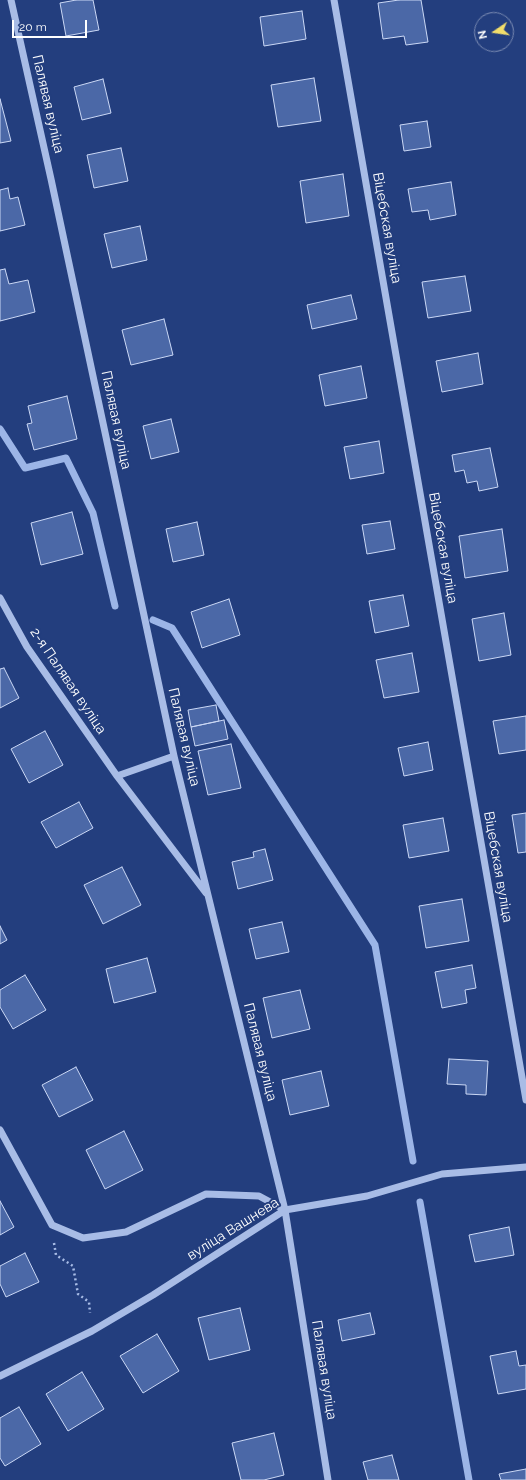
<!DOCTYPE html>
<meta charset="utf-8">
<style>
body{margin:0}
#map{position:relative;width:526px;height:1480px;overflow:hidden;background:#233e7e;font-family:Raleway,sans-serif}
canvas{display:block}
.north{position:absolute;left:474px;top:12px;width:40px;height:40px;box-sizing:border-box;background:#233e7e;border:1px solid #7b8bb2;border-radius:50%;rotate:257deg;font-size:11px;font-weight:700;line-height:16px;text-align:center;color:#fff}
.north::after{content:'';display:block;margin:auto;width:14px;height:18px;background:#f1dd6b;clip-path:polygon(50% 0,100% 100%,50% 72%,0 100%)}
.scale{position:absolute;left:12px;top:20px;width:75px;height:18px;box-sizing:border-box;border:2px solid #fff;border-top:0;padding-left:5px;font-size:12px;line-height:14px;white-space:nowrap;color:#fff;-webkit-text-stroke:3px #233e7e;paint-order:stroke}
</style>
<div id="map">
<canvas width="526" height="1480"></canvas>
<div class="north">N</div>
<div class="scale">20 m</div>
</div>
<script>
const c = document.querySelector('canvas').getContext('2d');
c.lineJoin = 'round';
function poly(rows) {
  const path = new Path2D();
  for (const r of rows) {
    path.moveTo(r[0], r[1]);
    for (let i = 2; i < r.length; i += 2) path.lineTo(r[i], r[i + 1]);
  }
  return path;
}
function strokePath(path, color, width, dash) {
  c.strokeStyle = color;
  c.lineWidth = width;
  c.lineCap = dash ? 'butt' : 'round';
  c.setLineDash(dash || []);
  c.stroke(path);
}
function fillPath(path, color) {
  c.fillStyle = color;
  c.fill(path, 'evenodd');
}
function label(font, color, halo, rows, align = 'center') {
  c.font = font + ' Raleway,sans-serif';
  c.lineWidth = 4;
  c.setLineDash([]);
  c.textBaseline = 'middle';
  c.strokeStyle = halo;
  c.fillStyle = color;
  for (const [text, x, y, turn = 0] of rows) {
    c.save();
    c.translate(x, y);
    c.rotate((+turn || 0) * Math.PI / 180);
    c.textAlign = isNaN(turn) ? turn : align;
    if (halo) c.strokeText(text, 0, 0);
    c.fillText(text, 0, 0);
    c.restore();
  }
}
const stream = poly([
 [0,429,25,468,66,458,93,513,115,606],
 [153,620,172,628,375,945,413,1161],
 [420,1202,469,1480]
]);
const building = poly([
 [76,0,93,0,99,30,66,36,60,3,76,0],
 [399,0,421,0,428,42,406,45,404,36,383,39,378,3,399,0],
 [302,11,306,39,264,46,260,17,302,11],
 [314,78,321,121,278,127,271,85,314,78],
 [103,79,111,113,82,120,74,87,103,79],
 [0,99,11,141,0,143,0,99],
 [427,121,431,147,404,151,400,125,427,121],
 [121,148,128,181,94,188,87,155,121,148],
 [343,174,349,216,306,223,300,181,343,174],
 [451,182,456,215,430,220,428,210,412,212,408,189,451,182],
 [8,188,10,199,18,197,25,225,0,231,0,190,8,188],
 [140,226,147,260,112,268,104,234,140,226],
 [5,269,9,284,28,280,35,312,0,321,0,270,5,269],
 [465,276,471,311,428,318,422,282,465,276],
 [351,295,357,319,312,329,307,305,351,295],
 [164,319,173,355,131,365,122,330,164,319],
 [478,353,483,384,442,392,436,361,478,353],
 [361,366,367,398,325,406,319,375,361,366],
 [67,396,77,439,34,450,27,424,32,423,28,406,67,396],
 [171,419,179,452,151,459,143,426,171,419],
 [379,441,384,473,350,479,344,447,379,441],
 [490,448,498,487,479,491,477,481,467,483,464,470,455,472,452,455,490,448],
 [72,512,83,554,41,565,31,523,72,512],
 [390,521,395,549,367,554,362,525,390,521],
 [197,522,204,555,173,562,166,529,197,522],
 [502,529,508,571,465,578,459,536,502,529],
 [403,595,409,626,375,633,369,601,403,595],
 [229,599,240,635,202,648,191,612,229,599],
 [504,613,511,655,479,661,472,619,504,613],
 [412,653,419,692,384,698,376,660,412,653],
 [4,668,19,698,0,708,0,669,4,668],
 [216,705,219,721,191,727,188,710,216,705],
 [526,716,526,750,499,754,493,721,526,716],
 [224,720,228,739,195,746,191,727,224,720],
 [45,731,63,765,29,783,11,749,45,731],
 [428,742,433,770,404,776,398,748,428,742],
 [231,744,241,788,208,795,198,751,231,744],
 [79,802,93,828,56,848,41,822,79,802],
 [526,813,526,852,518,853,512,815,526,813],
 [443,818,449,851,409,858,403,825,443,818],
 [265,849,273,880,238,889,232,862,254,857,253,852,265,849],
 [122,867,141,905,103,924,84,885,122,867],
 [462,899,469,941,426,948,419,906,462,899],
 [282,922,289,952,256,959,249,929,282,922],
 [0,926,7,940,0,944,0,926],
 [147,958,156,992,114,1003,106,969,147,958],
 [472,965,476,988,465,990,467,1003,442,1008,435,972,472,965],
 [25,975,46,1010,13,1029,0,1007,0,990,25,975],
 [300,990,310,1029,272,1038,263,998,300,990],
 [449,1059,488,1061,486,1095,466,1094,466,1085,447,1084,449,1059],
 [76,1067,93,1100,59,1117,42,1085,76,1067],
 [321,1071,329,1106,290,1115,282,1080,321,1071],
 [124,1131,143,1170,105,1189,86,1150,124,1131],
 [0,1201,14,1227,0,1235,0,1201],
 [509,1227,514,1255,475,1262,469,1235,509,1227],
 [25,1253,39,1282,6,1297,0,1284,0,1266,25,1253],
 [240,1308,250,1350,209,1360,198,1318,240,1308],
 [370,1313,375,1334,342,1341,338,1320,370,1313],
 [157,1334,179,1371,143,1393,120,1356,157,1334],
 [516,1351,519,1366,526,1365,526,1389,498,1394,490,1356,516,1351],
 [82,1372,104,1409,68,1431,46,1394,82,1372],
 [19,1407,41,1444,5,1466,0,1458,0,1418,19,1407],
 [274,1433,284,1475,264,1480,241,1480,232,1443,274,1433],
 [392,1455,399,1480,368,1480,363,1462,392,1455],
 [526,1469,526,1480,501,1480,499,1474,526,1469]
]);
const path = poly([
 [54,1243,56,1255,73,1266,78,1294,89,1302,90,1313]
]);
const minor = poly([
 [11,0,51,179,174,756,285,1210,328,1480],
 [334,0,526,1100],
 [0,598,27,647,117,776,174,756],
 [117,776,206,893],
 [0,1130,52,1225,83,1238,126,1232,206,1194,259,1196,285,1210],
 [0,1376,92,1331,153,1295,285,1210,367,1196,442,1174,526,1167]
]);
const streetNames = [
 ["Палявая вуліца",48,104,77],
 ["Віцебская вуліца",387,228,80],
 ["Палявая вуліца",116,420,78],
 ["Віцебская вуліца",443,548,80],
 ["2-я Палявая вуліца",68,681,56],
 ["Палявая вуліца",184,737,77],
 ["Віцебская вуліца",498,867,80],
 ["Палявая вуліца",260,1052,76],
 ["вуліца Вашнева",233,1229,-32],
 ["Палявая вуліца",324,1370,81]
];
strokePath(stream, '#9cb5e7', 7);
fillPath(building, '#4b68a7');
strokePath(building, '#cbd8f5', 1);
strokePath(path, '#a8bce6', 2.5, [2, 3]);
strokePath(minor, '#a8bce6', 7);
label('14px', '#fff', '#233e7e', streetNames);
</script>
